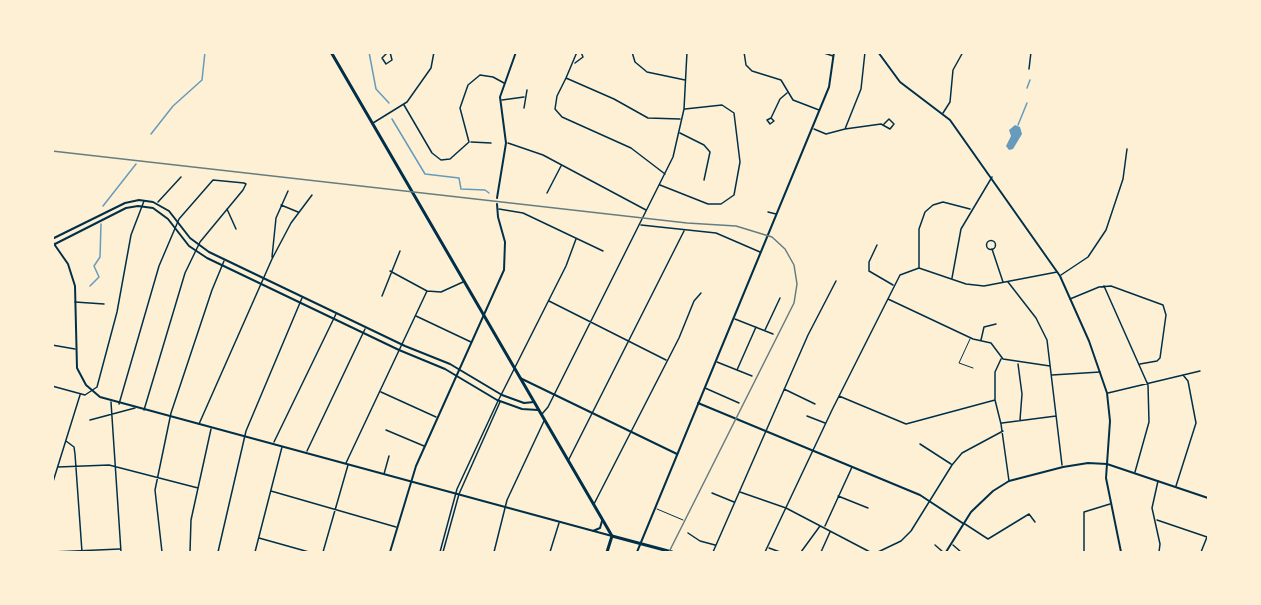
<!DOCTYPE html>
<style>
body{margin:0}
#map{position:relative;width:1261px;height:605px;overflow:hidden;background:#fdf0d5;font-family:"Nunito Sans",sans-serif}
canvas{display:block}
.frame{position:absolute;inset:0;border:54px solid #fdf0d5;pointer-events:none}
</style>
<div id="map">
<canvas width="1261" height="605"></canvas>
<div class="frame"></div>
</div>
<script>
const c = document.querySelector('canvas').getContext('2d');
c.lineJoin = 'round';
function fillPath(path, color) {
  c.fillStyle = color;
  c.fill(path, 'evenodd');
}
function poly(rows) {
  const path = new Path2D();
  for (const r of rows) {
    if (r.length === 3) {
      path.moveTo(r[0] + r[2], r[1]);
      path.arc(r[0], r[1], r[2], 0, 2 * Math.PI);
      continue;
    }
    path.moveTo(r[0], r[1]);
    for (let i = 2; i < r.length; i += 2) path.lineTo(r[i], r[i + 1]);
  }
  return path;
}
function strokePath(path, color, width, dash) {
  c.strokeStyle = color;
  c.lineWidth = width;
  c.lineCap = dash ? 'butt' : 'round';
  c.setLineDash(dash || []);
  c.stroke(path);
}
const water = poly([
 [1015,125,1020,127,1022,134,1013,149,1009,150,1006,146,1011,136,1009,130]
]);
const stream = poly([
 [369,52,376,89,389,103],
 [1027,88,1030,80],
 [392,119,425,174,459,178,461,189,485,190,489,193],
 [1018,125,1027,103],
 [151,134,173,106,202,80,205,52],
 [103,206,136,164],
 [90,286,99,277,94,266,100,257,101,224]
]);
const service = poly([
 [970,339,959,363,973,368],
 [657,509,683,520]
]);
const minor = poly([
 [388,52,382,58,386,64,392,60,390,52],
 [632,52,635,62,647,72,685,80],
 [744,52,746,65,752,71,781,80,793,100,819,110],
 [821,52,833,56],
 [575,63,583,57,581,52],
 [1029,69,1031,52],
 [566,78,577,52],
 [502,100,524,97],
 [404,105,432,153,441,160,450,159,469,142,460,108,468,85,480,75,493,77,504,83],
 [524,108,527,90],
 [943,113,950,102,953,70,963,52],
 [771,118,767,120,770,124,774,121,771,118,780,99,787,93],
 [373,123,407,102,431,68,434,52],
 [814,129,826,134,845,129,861,89,865,52],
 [845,129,881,124,890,129,894,124,889,119,884,124],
 [680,133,704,145,710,152,704,180],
 [471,142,491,143],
 [508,143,543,155,646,210],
 [665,174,631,148,562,117,555,109,557,96,566,78,614,99,648,118,680,119],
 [660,185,708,204,721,204,734,195,740,162,734,113,722,105,685,109],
 [547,193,561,166],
 [158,202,181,177],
 [281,205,298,212],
 [227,209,236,229],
 [499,209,523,213,603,251],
 [768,212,776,214],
 [641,225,716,233,760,252],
 [991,245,4.5],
 [877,245,869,262,869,271,893,285],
 [992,249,1003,282],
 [272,257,276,218,288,191],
 [919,268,919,229,925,212,933,205,943,202,970,209],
 [390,271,427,291,441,292,463,282],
 [1061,275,1088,257,1106,230,1123,179,1127,149],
 [952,278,961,229,992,177],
 [1008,282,1036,318,1047,340,1062,465],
 [1104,286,1148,385,1149,422,1135,472],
 [382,296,400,251],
 [888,299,973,339,991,343,1003,359,1050,366],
 [1070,299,1099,287,1111,286,1163,305,1166,315,1160,358,1157,361,1140,364],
 [549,301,666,360],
 [75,302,104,304],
 [416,316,471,342],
 [735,319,773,334],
 [765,330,780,298],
 [981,340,984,327,996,324],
 [52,345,75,349],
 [1001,359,995,372,995,400,1001,424,1009,481],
 [717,362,752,376],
 [1018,364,1022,394,1020,420],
 [737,370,756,327],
 [1052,375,1100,372],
 [52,386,85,395,97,387,117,312,131,235,144,201],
 [705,388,739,403],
 [784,389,815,404],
 [381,392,436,417],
 [1108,393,1200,371],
 [839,396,906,424,995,400],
 [111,402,121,552],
 [119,404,159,266,179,219,213,180,244,183,246,184,243,190,200,242,185,273,144,410],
 [542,414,548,407,673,157,684,109,687,52],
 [807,416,825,423],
 [90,420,135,408],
 [1002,423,1056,416],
 [199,424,272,259,291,223,312,195],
 [386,430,424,446],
 [66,441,74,447,75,454,82,552],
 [274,442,336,314],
 [920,444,951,464],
 [307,451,365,329],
 [568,461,684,231],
 [346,463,427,291],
 [58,467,109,465,198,488],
 [384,474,389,456],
 [1158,481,1152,508,1160,544,1159,552],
 [52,485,80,395],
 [1176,486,1196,423,1188,381,1183,375],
 [271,491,396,527],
 [740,492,786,508,870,552],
 [712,493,734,502],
 [838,496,868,508],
 [594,504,679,338,694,301,701,293],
 [1157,520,1207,537,1201,552],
 [965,524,988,539,1029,514,1035,522],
 [825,526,852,467],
 [688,533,700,541,715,545],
 [259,538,309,552],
 [935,545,943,552],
 [953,545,961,552],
 [769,548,780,552],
 [52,552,120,549],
 [162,552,155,490,171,413,212,290,224,261],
 [190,552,191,520,211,429],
 [218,552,246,431,302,298],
 [255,552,282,447],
 [323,552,348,465],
 [440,552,457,489,497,403,566,266,576,239],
 [443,552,459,494,500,402],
 [494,552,507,500,544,421],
 [550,552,559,523],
 [713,552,808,335,836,281],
 [765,552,832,410,900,275,919,268,966,284,984,286,1057,272],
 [801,552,820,526],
 [821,552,830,532],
 [878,552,901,541,911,531,952,465,962,453,1003,431],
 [1084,552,1084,512,1110,504]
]);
const tertiary = poly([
 [878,52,900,82,950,120,1060,276,1089,341,1107,393,1110,421,1106,478,1121,552],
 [497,198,506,143,500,97,516,52],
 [52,239,125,203,139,200,153,202,169,211,190,238,209,252,405,346,450,364,502,395,524,403,534,402],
 [55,244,126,208,138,206,153,208,168,219,189,246,207,258,399,350,445,369,497,400,522,409,538,410],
 [520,378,677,454],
 [698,403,920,495,964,524],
 [390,552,416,466,504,270,505,242,498,217,497,204],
 [946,552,971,512,993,491,1009,481,1063,467,1088,463,1107,464,1208,498]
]);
const secondary = poly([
 [52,241,68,264,75,286,77,368,86,385,100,397,612,536],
 [593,531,600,528,602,521],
 [637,552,829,87,834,52]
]);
const primary = poly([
 [331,52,612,536],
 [612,536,672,552],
 [607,552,612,536]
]);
const rail = poly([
 [52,151,687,223,736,226,772,237,785,249,794,265,797,284,794,303,669,552]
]);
fillPath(water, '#669bbc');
strokePath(stream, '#669bbc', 1.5);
strokePath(service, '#003049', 1);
strokePath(minor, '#003049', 1.5);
strokePath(tertiary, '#003049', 2);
strokePath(secondary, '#003049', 2);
strokePath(primary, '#003049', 3);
strokePath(rail, '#657d81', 1.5);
</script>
